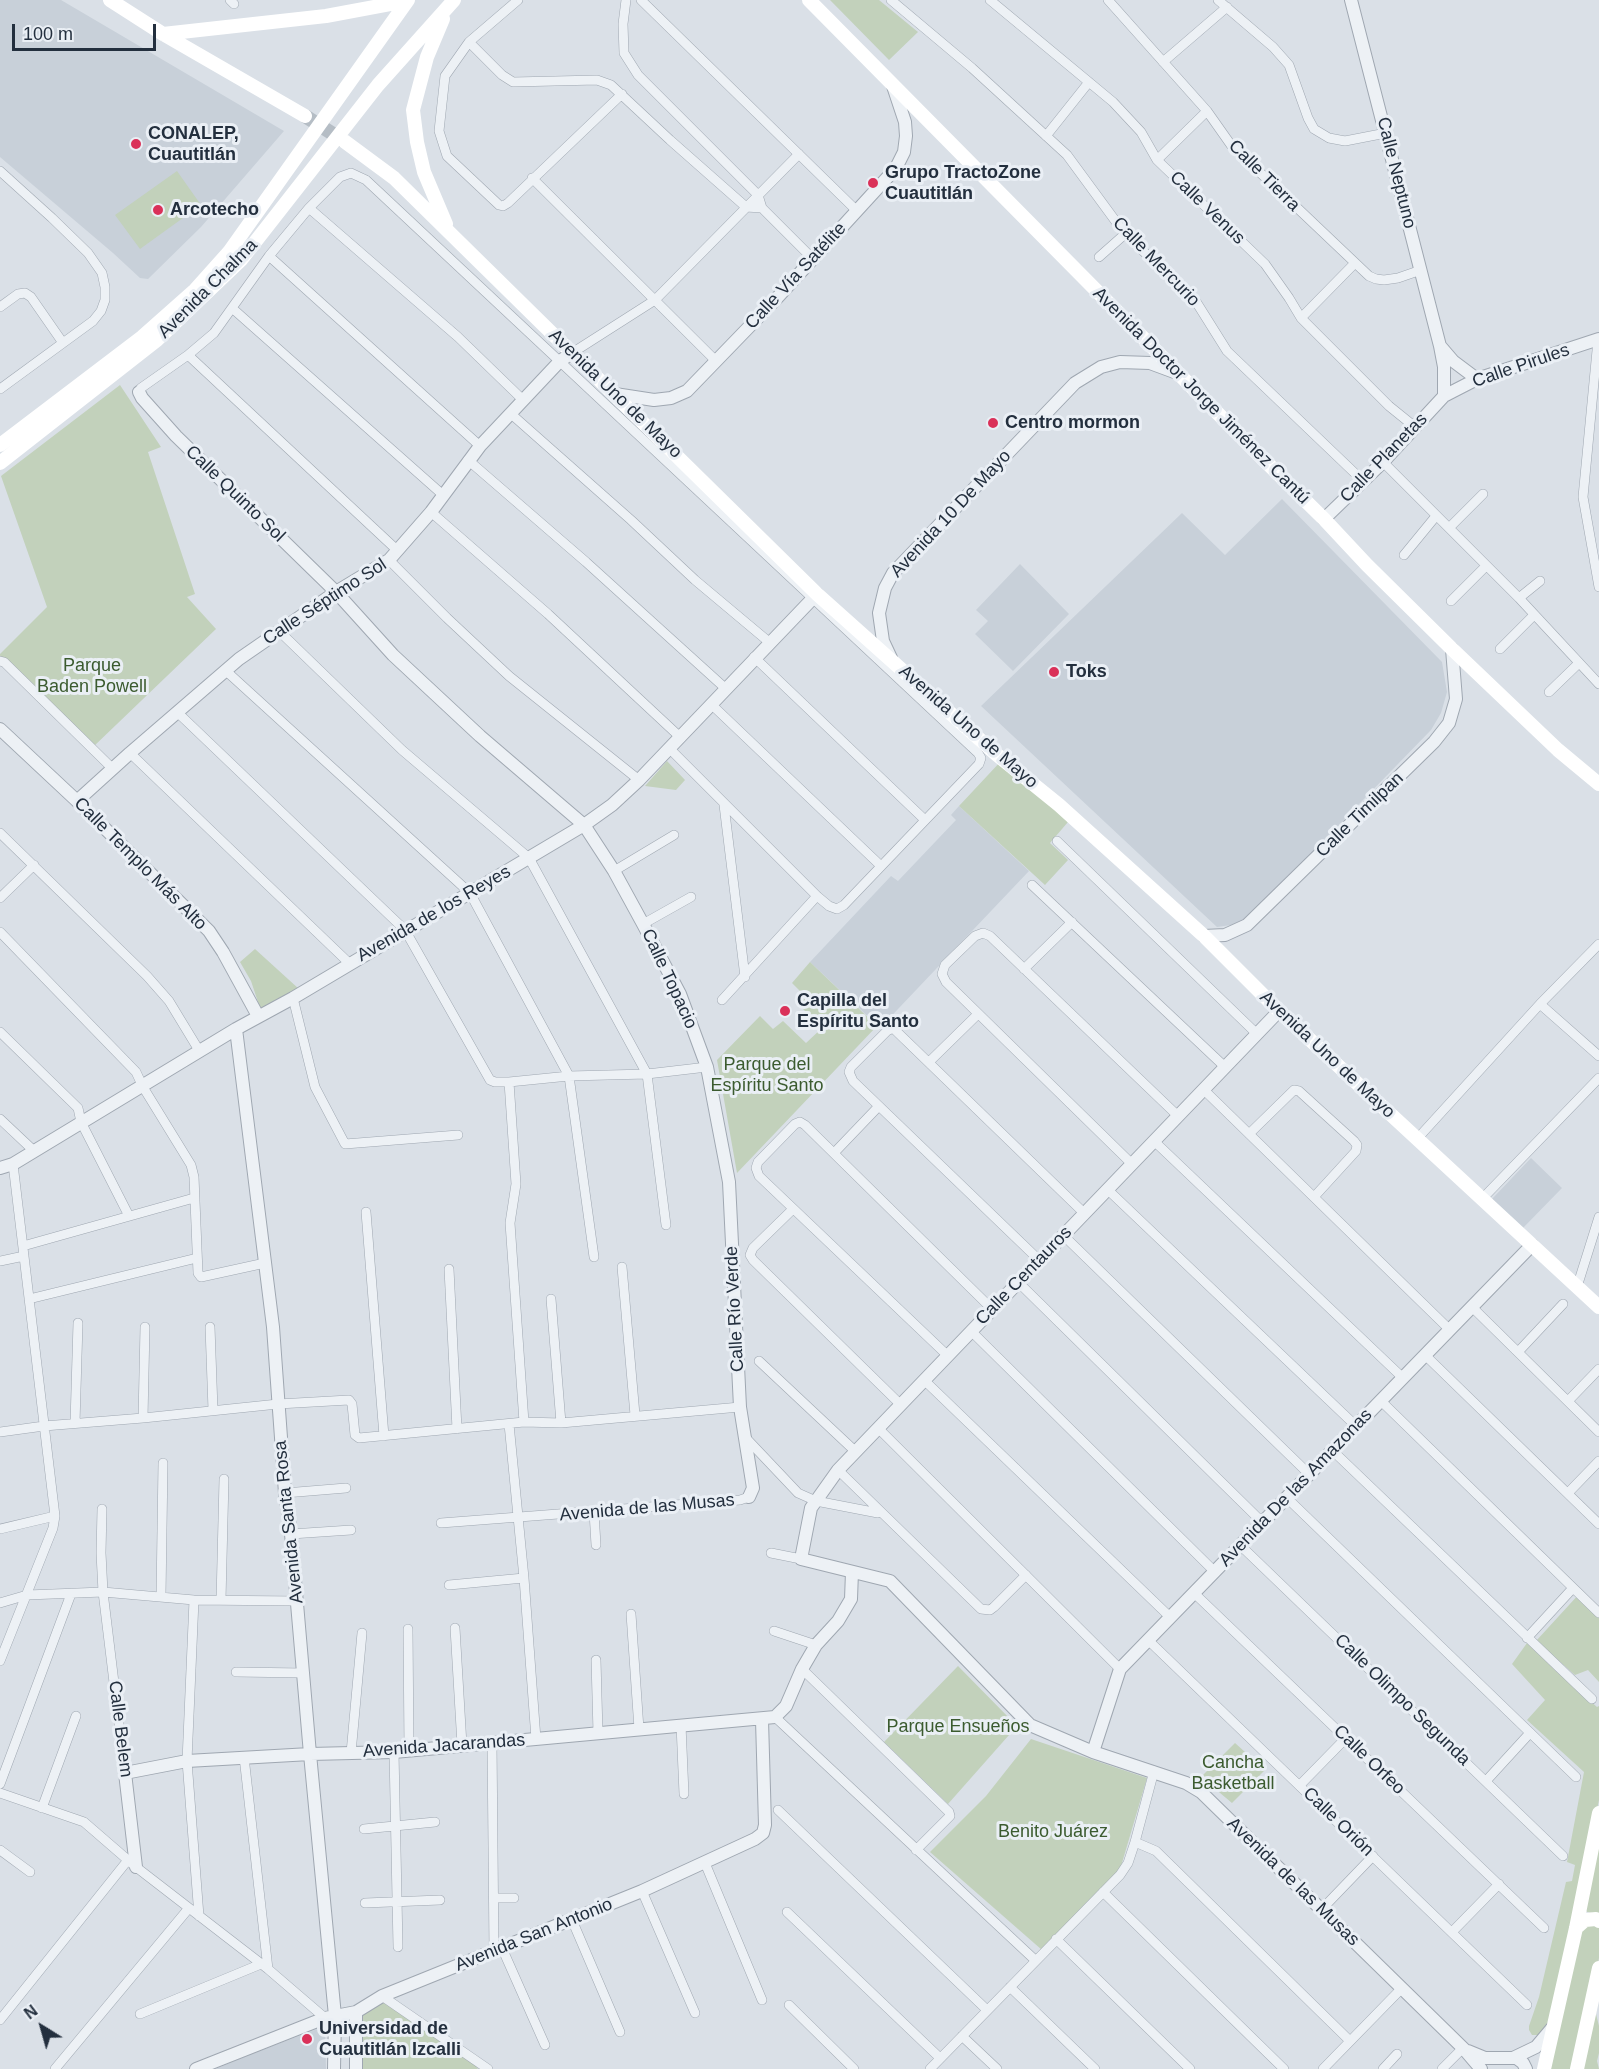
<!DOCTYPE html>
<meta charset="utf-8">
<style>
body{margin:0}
#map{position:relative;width:1599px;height:2069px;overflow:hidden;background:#dae0e7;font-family:Arial,sans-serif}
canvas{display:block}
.north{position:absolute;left:12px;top:1997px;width:60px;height:60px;-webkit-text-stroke:4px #eaeff5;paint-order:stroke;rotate:323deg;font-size:16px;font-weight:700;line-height:24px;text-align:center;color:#232f3e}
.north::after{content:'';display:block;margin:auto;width:21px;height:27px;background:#232f3e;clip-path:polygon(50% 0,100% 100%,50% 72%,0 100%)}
.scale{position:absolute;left:12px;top:24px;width:144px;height:27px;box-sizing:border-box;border:3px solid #232f3e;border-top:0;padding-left:8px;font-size:18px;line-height:21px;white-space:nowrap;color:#232f3e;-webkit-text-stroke:4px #eaeff5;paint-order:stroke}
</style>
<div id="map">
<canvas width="1599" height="2069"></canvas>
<div class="north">N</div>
<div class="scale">100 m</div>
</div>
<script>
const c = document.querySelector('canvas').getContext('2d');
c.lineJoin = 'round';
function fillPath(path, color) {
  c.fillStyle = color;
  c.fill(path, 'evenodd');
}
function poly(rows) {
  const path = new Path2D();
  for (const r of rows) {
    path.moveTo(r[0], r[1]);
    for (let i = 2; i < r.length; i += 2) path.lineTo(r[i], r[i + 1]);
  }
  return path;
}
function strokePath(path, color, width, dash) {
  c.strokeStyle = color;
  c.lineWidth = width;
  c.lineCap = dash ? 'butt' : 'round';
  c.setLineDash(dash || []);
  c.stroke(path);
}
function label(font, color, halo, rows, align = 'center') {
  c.font = font + ' Arial,sans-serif';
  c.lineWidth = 6;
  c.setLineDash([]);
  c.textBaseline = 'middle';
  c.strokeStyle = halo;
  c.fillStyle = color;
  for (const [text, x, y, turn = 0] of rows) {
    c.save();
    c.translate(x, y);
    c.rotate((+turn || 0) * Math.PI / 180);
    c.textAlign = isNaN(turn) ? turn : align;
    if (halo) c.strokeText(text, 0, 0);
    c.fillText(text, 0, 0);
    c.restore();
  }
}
const built = poly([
 [0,0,61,0,284,131,201,227,148,279,140,278,113,253,0,157],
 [1282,499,1442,662,1447,692,1441,713,1431,730,1295,870,1245,919,1231,925,1217,927,981,706,1182,513,1225,555],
 [1020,564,1069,614,1013,671,975,634,988,621,976,610],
 [959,806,1029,871,880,1028,810,962,891,876,898,881,956,820,951,815],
 [1531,1158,1562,1188,1523,1228,1492,1199],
 [325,2026,326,2069,215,2069,254,2053]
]);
const green = poly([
 [830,0,879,0,918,32,889,60],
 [177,171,201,205,140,249,115,215],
 [120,385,161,447,148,452,195,594,187,597,216,629,92,748,0,662,0,654,47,607,1,476],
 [1002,760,1068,822,1050,843,1068,860,1045,885,959,806],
 [667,761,685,780,676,790,645,786],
 [255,949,299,989,261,1011,251,981,240,962],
 [810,962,877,1026,737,1173,717,1060,760,1016,773,1029,783,1021,806,1043,822,1028,799,1005,806,997,792,983],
 [1580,1593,1599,1612,1599,1682,1588,1670,1575,1675,1536,1641],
 [1527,1643,1564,1678,1597,1707,1599,1706,1599,1800,1552,2020,1542,2035,1532,2035,1529,2030,1529,2026,1539,1997,1566,1882,1572,1881,1575,1865,1567,1862,1584,1772,1527,1720,1545,1700,1512,1664],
 [958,1666,1017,1726,948,1804,884,1742],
 [1031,1739,1147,1778,1119,1873,1042,1950,930,1852,986,1796],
 [1235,1743,1265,1770,1232,1803,1201,1777],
 [1599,1832,1599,1913,1597,1914,1587,1912,1585,1909],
 [1599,1923,1599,1958,1574,2069,1549,2069,1580,1927],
 [384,1999,472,2060,478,2069,361,2069,361,2013],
 [1595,2010,1599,2026,1599,2053,1597,2061,1599,2069,1581,2069]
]);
const secondaryTunnel = poly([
 [305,116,344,141]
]);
const minor = poly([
 [230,0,234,4],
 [518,0,469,42,445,76,439,131,447,156,499,205,503,206,508,203,622,94],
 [626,0,623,24,624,53,638,75,758,195,762,208,813,259],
 [641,0,857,211],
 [891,0,972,68,1067,155,1125,234,1195,300,1227,351,1363,481],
 [990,0,1113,102,1141,132,1157,160,1265,264,1289,298,1301,318,1389,406,1415,427],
 [1108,0,1207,111,1231,145,1369,276,1376,279,1384,280,1398,278,1421,270],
 [1218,0,1273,47,1289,65,1308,118,1314,129,1329,138,1345,141,1386,133],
 [469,42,502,75,513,82,597,80,611,85,670,140,746,207,762,208],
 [1163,62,1227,7],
 [1046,136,1089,82],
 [1157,160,1207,111],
 [0,171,52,218,88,253,102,273,105,287,105,300,101,311,93,321,0,389],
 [532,178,716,361],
 [309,208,458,337,522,399],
 [269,256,480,446],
 [1099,257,1125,234],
 [0,307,18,294,25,293,31,297,63,343],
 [232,308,443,495],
 [1301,318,1355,263],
 [1598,340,1583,497,1599,587],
 [572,353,655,300,799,154],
 [188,355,398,551],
 [139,392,141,388,188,355,214,333,269,256,309,208,340,177,351,173,366,180,978,753,981,758,979,764,844,905,837,909,829,906,817,896,669,748],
 [510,413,631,520,695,580,769,642],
 [468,460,586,562,725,688],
 [1383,462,1519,598,1599,684],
 [431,512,548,614,680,737],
 [1449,528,1483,494],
 [1404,555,1436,516],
 [389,560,447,618,509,676,639,780],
 [1519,598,1540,581],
 [1451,601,1486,566],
 [279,631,402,750,529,858,647,1074,666,1225],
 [1500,649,1534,615],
 [754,657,925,820],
 [0,661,4,662,113,769],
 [225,670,470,893,569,1076,594,1257],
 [1549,692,1579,663],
 [711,704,881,866],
 [177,712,405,930,490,1080,495,1082,509,1082,569,1076,647,1074,707,1067],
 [130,753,349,963],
 [724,805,745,977],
 [0,833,147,976,169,1001,200,1052],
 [1057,841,1257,1034],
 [614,871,674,835],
 [1032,885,1225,1067],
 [0,898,34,865],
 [643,924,691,897],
 [0,932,136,1072,143,1087,191,1165,194,1177,198,1273,201,1277,265,1263],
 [1024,969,1072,922],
 [293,998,315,1087,345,1144,458,1135],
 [722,1000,817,896],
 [1540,1004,1599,1056],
 [0,1032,78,1108,81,1122,129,1216],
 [929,1062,978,1014],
 [509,1082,516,1184,510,1223,524,1422],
 [1203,1089,1450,1330],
 [0,1119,34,1151],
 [1249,1134,1294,1090,1299,1091,1354,1141,1357,1145,1356,1151,1314,1197],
 [1417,1139,1540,1004,1599,944],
 [1154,1141,1403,1378],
 [834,1153,879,1106],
 [1132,1164,946,982,942,974,945,965,975,936,983,933,990,936,1178,1116],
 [1107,1189,1356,1426],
 [1482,1199,1599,1078],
 [793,1209,753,1248,750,1255,753,1260,900,1404],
 [366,1212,384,1436],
 [1063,1235,1310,1475],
 [23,1246,194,1198],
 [1039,1260,853,1081,849,1072,851,1067,887,1031,893,1028,1084,1213],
 [0,1261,24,1256],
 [622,1267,635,1415],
 [449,1269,457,1429],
 [1018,1282,1262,1522],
 [1577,1287,1599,1217],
 [29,1299,197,1258],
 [551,1299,561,1423],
 [1472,1307,1599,1432],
 [210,1327,213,1410],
 [971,1331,1214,1571],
 [1518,1352,1563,1304],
 [947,1355,759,1176,756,1168,758,1162,795,1124,800,1122,805,1125,992,1309],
 [1425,1355,1599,1524],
 [759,1361,856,1452],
 [924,1380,1170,1617],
 [1381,1401,1599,1613],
 [1568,1401,1599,1369],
 [143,1418,145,1327],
 [75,1423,78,1323],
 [509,1424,524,1578,536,1739],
 [878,1428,1120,1669],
 [0,1432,44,1426,143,1418,278,1404,349,1400,352,1404,355,1435,359,1438,524,1422,561,1423,740,1407],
 [745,1437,798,1493,816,1501,878,1513],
 [1333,1451,1592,1699],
 [838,1470,981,1609,990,1610,994,1607,1026,1575],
 [285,1493,346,1488],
 [1568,1493,1599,1461],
 [1287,1498,1576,1777],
 [102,1509,101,1553,103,1592,125,1773],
 [594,1512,596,1545],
 [441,1523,740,1500,749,1497],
 [0,1529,55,1516],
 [291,1534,351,1530],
 [1240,1545,1563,1856],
 [771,1553,801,1559],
 [449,1585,524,1578],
 [1194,1593,1544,1928],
 [161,1596,163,1463],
 [194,1600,187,1761,199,1916],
 [221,1600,224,1479],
 [0,1603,27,1595,103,1592,194,1600,297,1601],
 [631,1614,639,1729],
 [455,1628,462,1745],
 [408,1629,409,1750],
 [774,1631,816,1645],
 [1527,1638,1573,1588],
 [1148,1640,1527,2005],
 [596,1660,598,1733],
 [0,1661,53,1528,55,1516,13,1164],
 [802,1669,949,1812,950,1816,916,1850],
 [236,1672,303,1673],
 [775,1717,1035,1960],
 [681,1725,684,1794],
 [492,1743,494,1951],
 [394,1752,398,1947],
 [351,1753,362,1633],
 [244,1757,268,1969],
 [1486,1781,1529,1734],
 [0,1784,71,1594],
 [1300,1785,1346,1738],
 [0,1793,84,1822,136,1867,268,1969,325,2018],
 [42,1808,76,1716],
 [778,1810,987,2010],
 [364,1829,435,1822],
 [1135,1842,1156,1851,1350,2041],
 [0,1850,30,1872],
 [705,1863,762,2000],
 [642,1891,695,2013],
 [1103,1892,1284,2069],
 [495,1898,514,1898],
 [365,1903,440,1900],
 [1322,1909,1373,1856],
 [787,1912,940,2058],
 [572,1920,620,2032],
 [1453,1931,1499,1884],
 [1056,1939,1190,2069],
 [502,1948,545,2045],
 [1010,1987,1095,2069],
 [382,1996,488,2069],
 [789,2005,854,2069],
 [140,2014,261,1964],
 [0,2020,128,1860],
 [962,2036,997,2069],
 [55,2069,189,1908],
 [930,2069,1120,1875,1128,1863,1135,1842,1154,1771],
 [1323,2069,1402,1988],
 [1383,2069,1397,2054],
 [1442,2069,1463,2048]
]);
const tertiary = poly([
 [1351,0,1440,346,1444,367,1444,396],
 [1441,347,1453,361,1477,379],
 [139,392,142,398,176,436,336,592,393,655,480,736,584,825,614,871,643,924,680,994,707,1067,729,1182,740,1407,753,1488,749,1497],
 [615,394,654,400,671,398,687,391,777,298,896,168,904,152,906,136,905,122,893,86],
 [1324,519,1383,462,1444,396,1477,379,1599,339],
 [891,658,883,641,879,613,885,588,893,573,1075,383,1101,367,1120,362,1150,363,1177,373],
 [0,729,77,801,209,931,223,952,258,1016],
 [77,801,130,753,239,659,336,592,389,560,431,512,480,446,560,361,572,353],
 [1204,936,1225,935,1247,925,1434,742,1449,723,1456,699,1452,649],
 [1279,1011,838,1470,811,1508,801,1559,890,1581,1030,1725,1093,1752,1186,1783,1201,1792,1464,2049,1481,2069],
 [236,1029,273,1327,285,1493,291,1534,310,1754,335,2016,334,2069],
 [0,1168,13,1164,236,1029,293,998,584,825,612,805,639,780,817,594],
 [1093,1752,1120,1669,1532,1245],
 [136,1867,125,1773,187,1761,310,1754,394,1752,775,1717,786,1706,802,1669,816,1645,838,1621,851,1599,852,1572],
 [1468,2051,1485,2058,1513,2058,1536,2047,1552,2028],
 [1515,2057,1523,2063,1526,2069],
 [196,2069,325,2018,356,2012,382,1996,642,1891,755,1839,763,1833,765,1825,762,1720],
 [356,2069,356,2012]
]);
const secondary = poly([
 [110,0,163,34,305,116],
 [809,0,1264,460,1324,519,1367,565,1452,649,1558,750,1599,784],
 [443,19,427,57,413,110,417,142,424,172,446,224],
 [163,34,326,16,406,1],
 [344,141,394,178,817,594,996,754,1059,805,1204,936,1279,1011,1599,1307],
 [0,445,142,337,195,290,229,252,408,0],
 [0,463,157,340,241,260,378,85,454,0],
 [1576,1928,1585,1920,1596,1919,1599,1921],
 [1544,2069,1576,1928,1599,1813],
 [1577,2069,1599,1968]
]);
const markers = [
 [136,144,6,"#da3159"],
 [873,183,6,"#da3159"],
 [158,210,6,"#da3159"],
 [993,423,6,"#da3159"],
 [1054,672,6,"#da3159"],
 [785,1011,6,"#da3159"],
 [307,2039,6,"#da3159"]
];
const poiNames = [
 ["CONALEP,",148,134],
 ["Cuautitlán",148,155],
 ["Grupo TractoZone",885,173],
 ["Cuautitlán",885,194],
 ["Arcotecho",170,210],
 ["Centro mormon",1005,423],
 ["Toks",1066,672],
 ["Capilla del",797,1001],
 ["Espíritu Santo",797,1022],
 ["Universidad de",319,2029],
 ["Cuautitlán Izcalli",319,2050]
];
const streetNames = [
 ["Calle Neptuno",1396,173,76],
 ["Calle Tierra",1264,176,45],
 ["Calle Venus",1207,208,44],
 ["Calle Mercurio",1156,262,46],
 ["Calle Vía Satélite",796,276,-47],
 ["Avenida Chalma",208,289,-45],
 ["Calle Pirules",1521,366,-19],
 ["Avenida Uno de Mayo",615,394,44],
 ["Avenida Doctor Jorge Jiménez Cantú",1201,396,45],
 ["Calle Planetas",1384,458,-46],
 ["Calle Quinto Sol",235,494,44],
 ["Avenida 10 De Mayo",951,514,-47],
 ["Calle Séptimo Sol",325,602,-33],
 ["Avenida Uno de Mayo",968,727,41],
 ["Calle Timilpan",1360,815,-44],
 ["Calle Templo Más Alto",140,864,45],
 ["Avenida de los Reyes",434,914,-30],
 ["Calle Topacio",669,979,65],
 ["Avenida Uno de Mayo",1327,1055,43],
 ["Calle Centauros",1024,1276,-46],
 ["Calle Río Verde",735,1309,-93],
 ["Avenida De las Amazonas",1296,1488,-46],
 ["Avenida de las Musas",647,1508,-5],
 ["Avenida Santa Rosa",289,1522,-96],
 ["Calle Olimpo Segunda",1402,1700,44],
 ["Calle Belem",120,1729,83],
 ["Avenida Jacarandas",444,1746,-4],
 ["Calle Orfeo",1369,1760,44],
 ["Calle Orión",1338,1822,44],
 ["Avenida de las Musas",1293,1882,44],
 ["Avenida San Antonio",534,1935,-22]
];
const parkNames = [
 ["Parque",92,666],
 ["Baden Powell",92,687],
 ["Parque del",767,1065],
 ["Espíritu Santo",767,1086],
 ["Parque Ensueños",958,1727],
 ["Cancha",1233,1763],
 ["Basketball",1233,1784],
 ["Benito Juárez",1053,1832]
];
fillPath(built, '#c8d0d9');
fillPath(green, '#c2d1bb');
strokePath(secondaryTunnel, '#b5bdc5', 14, [14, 7]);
strokePath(minor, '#9fa7b1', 10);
strokePath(tertiary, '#9fa7b1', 14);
strokePath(minor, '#edf1f5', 9);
strokePath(tertiary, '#edf1f5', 12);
strokePath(secondary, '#fff', 14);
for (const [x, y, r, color] of markers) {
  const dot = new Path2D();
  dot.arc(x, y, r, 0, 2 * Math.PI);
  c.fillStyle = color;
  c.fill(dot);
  strokePath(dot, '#eaeff5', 2);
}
label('bold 18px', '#232f3e', '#eaeff5', poiNames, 'left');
label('18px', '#232f3e', '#eaeff5', streetNames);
label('18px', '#3b5b2f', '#eaeff5', parkNames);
</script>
